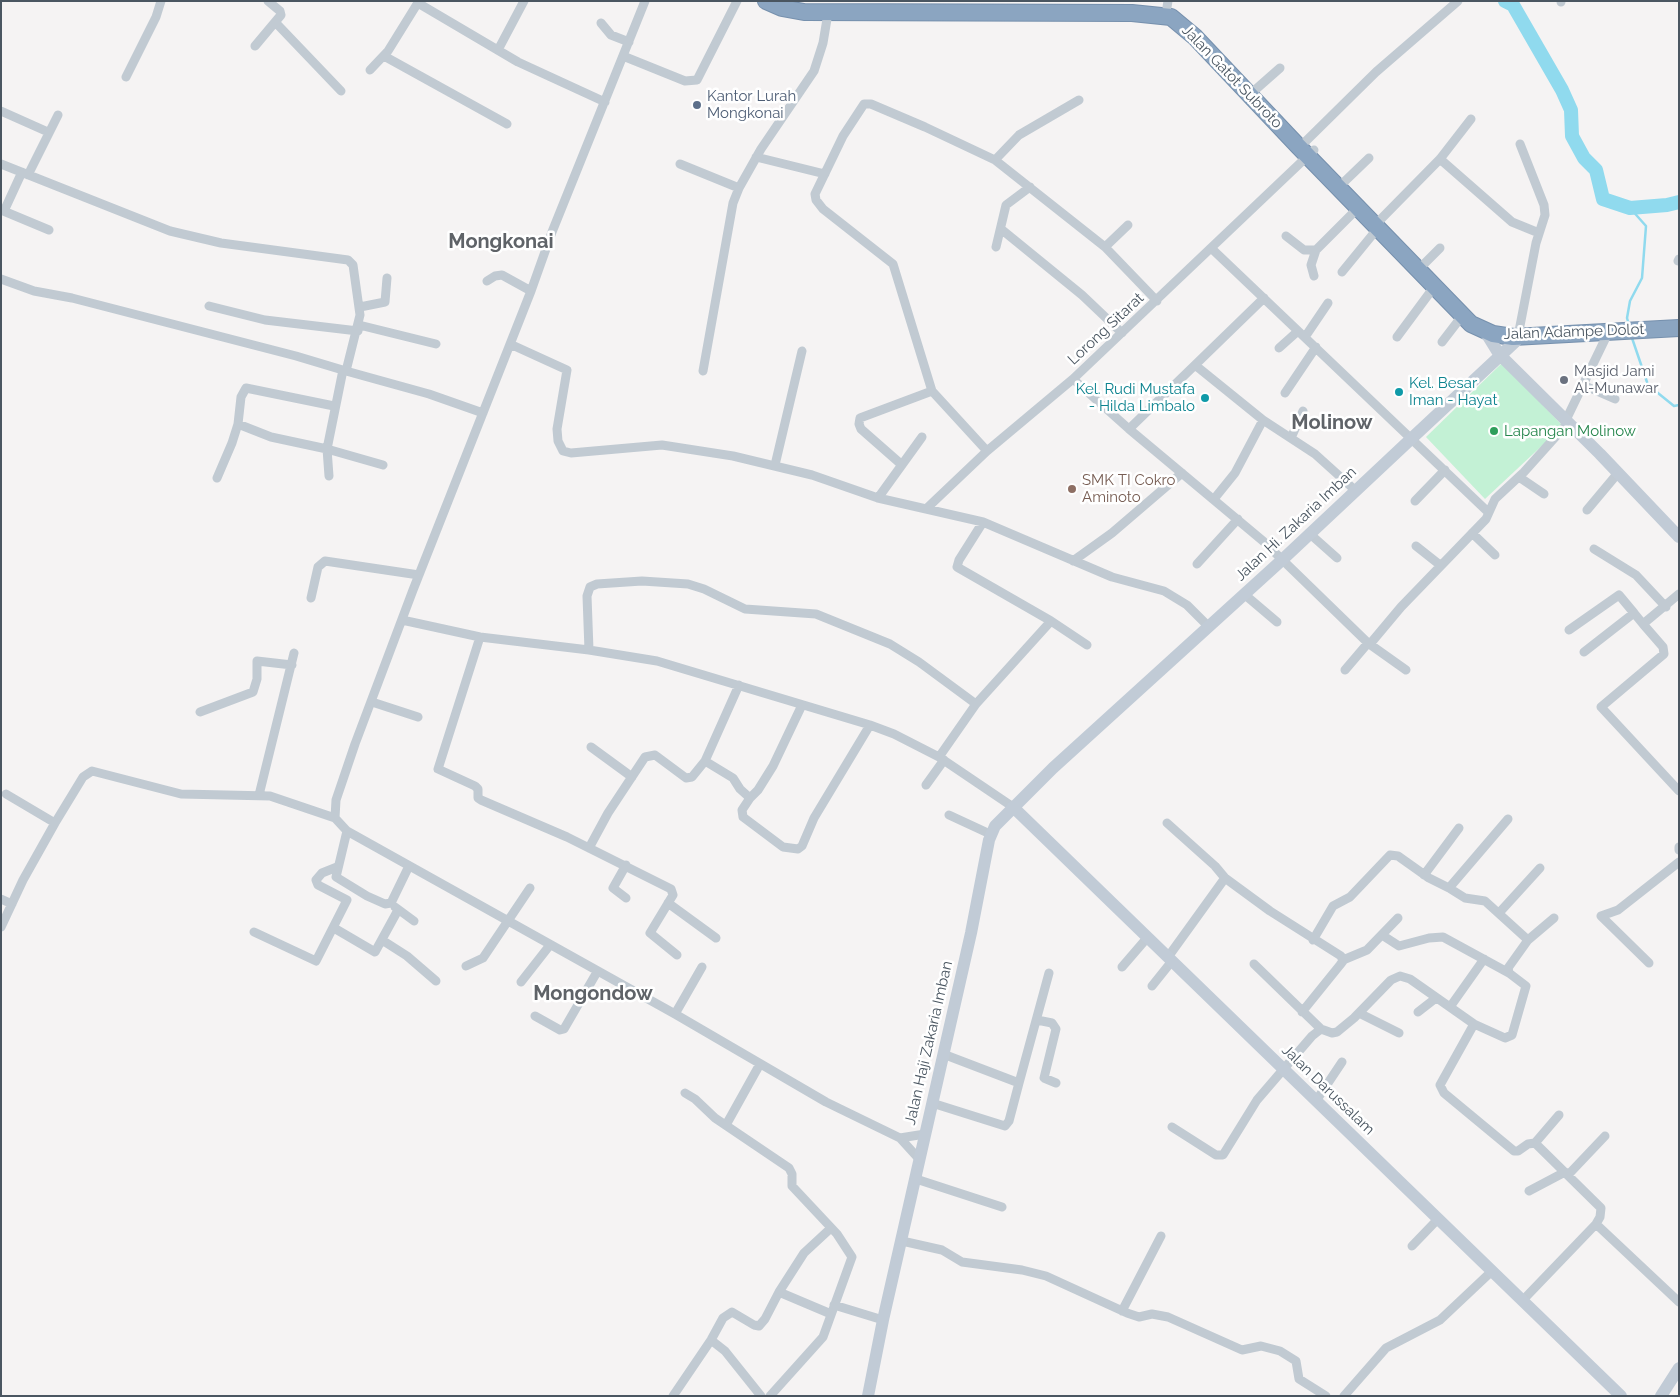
<!DOCTYPE html>
<style>
body{margin:0}
#map{position:relative;width:1680px;height:1397px;overflow:hidden;background:#f5f3f3;font-family:Raleway,sans-serif}
canvas{display:block}
.frame{position:absolute;inset:0;border:2px solid #4a5661;pointer-events:none}
</style>
<div id="map">
<canvas width="1680" height="1397"></canvas>
<div class="frame"></div>
</div>
<script>
const c = document.querySelector('canvas').getContext('2d');
c.lineJoin = 'round';
function fillPath(path, color) {
  c.fillStyle = color;
  c.fill(path, 'evenodd');
}
function poly(rows) {
  const path = new Path2D();
  for (const r of rows) {
    path.moveTo(r[0], r[1]);
    for (let i = 2; i < r.length; i += 2) path.lineTo(r[i], r[i + 1]);
  }
  return path;
}
function strokePath(path, color, width, dash) {
  c.strokeStyle = color;
  c.lineWidth = width;
  c.lineCap = dash ? 'butt' : 'round';
  c.setLineDash(dash || []);
  c.stroke(path);
}
function label(font, color, halo, rows, align = 'center') {
  c.font = font + ' Raleway,sans-serif';
  c.lineWidth = 5;
  c.setLineDash([]);
  c.textBaseline = 'middle';
  c.strokeStyle = halo;
  c.fillStyle = color;
  for (const [text, x, y, turn = 0] of rows) {
    c.save();
    c.translate(x, y);
    c.rotate((+turn || 0) * Math.PI / 180);
    c.textAlign = isNaN(turn) ? turn : align;
    if (halo) c.strokeText(text, 0, 0);
    c.fillText(text, 0, 0);
    c.restore();
  }
}
const green = poly([
 [1502,363,1563,426,1485,499,1426,437]
]);
const stream = poly([
 [1629,325,1627,318,1630,301,1642,278,1646,226,1630,208],
 [1632,338,1648,385,1674,406,1679,405]
]);
const river = poly([
 [1505,1,1513,5,1562,90,1571,110,1572,136,1584,158,1596,170,1603,199,1630,208,1667,205,1679,202]
]);
const street = poly([
 [645,1,552,232,531,291,413,590,355,744,336,800,335,818,347,831,675,1014,826,1102,900,1138,920,1160],
 [1561,1,1561,2],
 [418,3,518,62,605,102],
 [1167,7,1168,1],
 [276,23,341,91],
 [601,23,611,35,629,42],
 [255,46,281,15,280,11,268,1],
 [498,50,524,1],
 [384,56,507,124],
 [623,56,685,81,697,80,737,1],
 [370,70,388,51,419,1],
 [126,77,156,17,161,1],
 [1255,90,1280,68],
 [1,111,48,132],
 [1306,141,1376,72,1458,1],
 [1314,150,1073,379,1129,429,1263,541,1368,643,1406,670],
 [756,157,825,174],
 [1440,159,1512,222,1539,233],
 [995,160,1019,135,1079,100],
 [1,164,170,231,221,243,348,260,353,265,360,315,346,371,429,394,483,413],
 [680,164,739,188],
 [28,175,58,115],
 [1344,182,1369,158],
 [1,210,49,230],
 [4,211,22,172],
 [1380,220,1440,159,1471,119],
 [1001,229,1082,295,1122,333],
 [1286,236,1304,250,1316,250,1358,208],
 [996,247,1006,205,1030,187],
 [1105,247,1128,225],
 [1211,248,1488,512],
 [1678,261,1679,259],
 [1423,265,1440,248],
 [1342,272,1378,228],
 [1314,276,1311,265,1316,250],
 [1,279,34,291,72,298,296,356,346,371],
 [487,281,495,276,502,275,531,291],
 [1264,298,1195,365,1263,420,1315,454,1356,491],
 [209,306,265,320,358,331],
 [360,307,385,302,387,278],
 [359,325,436,344],
 [1519,331,1536,243,1545,215,1544,205,1520,144],
 [1305,337,1328,303],
 [1397,337,1434,287],
 [1442,342,1462,316],
 [510,344,567,370,557,429,558,441,563,451,571,453,662,445,733,456,812,475,878,498,983,522,1112,577,1164,591,1187,605,1208,626],
 [1279,348,1298,331],
 [703,371,733,203,739,188,761,149,814,71,823,43,828,13],
 [1583,385,1615,399],
 [1285,393,1316,347],
 [1565,422,1608,333],
 [238,424,271,437,327,449,383,465],
 [1129,429,1195,365],
 [1291,438,1303,411],
 [987,451,932,391,893,264,823,209,816,200,815,194,843,136,864,104,871,104,925,127,995,160,1105,247,1157,301],
 [775,465,802,351],
 [902,465,861,429,859,424,860,418,932,391],
 [329,476,327,449,343,370],
 [1519,477,1544,494],
 [217,478,232,443,238,424,241,397,246,388,334,406],
 [878,498,922,437],
 [1214,499,1235,473,1263,420],
 [1415,501,1445,470],
 [926,509,987,451,1073,379],
 [1587,510,1618,473],
 [983,522,959,560,957,567,1051,621,1087,645],
 [1472,533,1495,555],
 [1310,534,1337,558],
 [1416,546,1440,565],
 [1594,549,1636,575,1666,607],
 [1073,561,1112,533,1182,473],
 [1197,564,1238,519],
 [1244,594,1277,622],
 [311,598,318,567,325,561,419,575],
 [402,620,480,637,589,650,657,661,870,725,894,734,939,757,1013,807],
 [1643,624,1663,647,1664,654,1601,707,1679,791],
 [1569,630,1619,595,1634,613],
 [480,637,438,769,475,786,478,789,478,798,481,800,567,837,671,889,673,895,650,933,677,955],
 [1370,644,1401,607,1486,519,1495,499,1524,472,1567,424],
 [589,650,587,596,590,587,597,584,642,581,688,584,704,589,745,609,816,614,890,644,919,662,976,704,939,757],
 [1584,652,1634,613,1643,624,1679,594],
 [1345,670,1368,643],
 [372,702,418,717],
 [976,704,1051,621],
 [200,712,253,692,257,679,257,661,292,665],
 [591,747,632,777],
 [705,761,733,778,740,789,750,798,742,810,743,817,783,847,798,849,802,846,814,818,870,725],
 [926,785,944,760],
 [6,794,55,823],
 [259,795,294,653],
 [750,798,758,790,773,766,802,705],
 [949,815,990,834],
 [1508,819,1449,888,1465,898,1485,901,1528,940],
 [1167,823,1215,866,1225,878],
 [347,831,336,877,367,896,385,904,391,903,409,866],
 [1679,847,1679,850],
 [589,848,608,813,645,757,655,755,686,778,692,777,705,761,739,685],
 [626,865,613,888,626,898],
 [1424,875,1459,828],
 [1,899,12,904],
 [668,903,716,938],
 [395,907,414,921],
 [1499,913,1540,868],
 [1601,916,1618,910,1679,862],
 [1601,916,1649,963],
 [1,927,23,880,55,823,83,777,92,771,181,794,270,796,335,818],
 [334,928,375,952,398,910],
 [254,932,316,961,347,900,318,885,316,880,322,873,337,867],
 [1382,935,1399,946,1429,938,1443,937,1509,973],
 [382,940,407,956,436,981],
 [1313,940,1333,906,1350,897,1390,855,1398,856,1429,878,1449,888],
 [1168,957,1225,878,1270,911,1341,956,1343,961,1340,965,1302,1012],
 [1343,960,1367,950,1398,918],
 [1254,964,1321,1029],
 [466,966,483,958,530,888],
 [1122,967,1147,938],
 [521,982,550,945],
 [1152,986,1172,961],
 [1450,1007,1484,959],
 [1418,1012,1436,998],
 [1359,1013,1399,1033],
 [675,1014,702,967],
 [535,1016,560,1030,564,1029,597,972],
 [1037,1020,1052,1023,1056,1029,1044,1078,1056,1083],
 [1474,1024,1505,1038,1512,1035,1526,986,1509,973,1508,968,1528,940,1554,918],
 [943,1054,1019,1083,1049,973],
 [685,1093,695,1099,715,1118,789,1168,792,1174,792,1186,837,1234,852,1257,823,1337,770,1396],
 [1316,1101,1342,1062],
 [932,1103,1005,1126,1009,1121,1019,1083],
 [726,1125,760,1064],
 [1172,1127,1216,1155,1223,1155,1257,1100,1312,1036,1321,1029,1332,1033,1337,1032,1354,1018,1391,980,1400,976,1410,979,1474,1024,1440,1085,1444,1093,1514,1151,1518,1151,1528,1144,1535,1143,1601,1208,1600,1217,1596,1224],
 [900,1138,925,1134],
 [1535,1143,1559,1115],
 [1568,1175,1605,1136],
 [916,1179,1002,1207],
 [1529,1191,1565,1172],
 [831,1228,804,1253,779,1292,831,1314],
 [902,1241,942,1250,962,1262,1022,1270,1046,1276,1127,1313,1139,1317,1152,1314,1168,1317,1242,1350,1261,1346,1280,1351,1296,1361,1299,1379,1326,1396],
 [1412,1246,1438,1219],
 [1523,1300,1596,1224,1679,1302],
 [834,1305,883,1320],
 [1122,1311,1161,1236],
 [711,1340,725,1351,761,1396],
 [673,1396,711,1340,723,1318,732,1312,754,1325,759,1326,765,1319,779,1292],
 [1344,1396,1386,1348,1440,1320,1492,1271]
]);
const secondary = poly([
 [1483,328,1499,354,1600,454,1679,537],
 [1013,807,1621,1396],
 [868,1396,883,1320,971,933,989,840,995,826,1053,768,1282,560,1412,438,1516,341,1518,333],
 [1661,1396,1679,1368]
]);
const highway = poly([
 [766,1,782,8,804,12,1132,13,1171,17,1195,37,1298,146,1471,324,1493,334,1513,337,1679,328]
]);
const markers = [
 [697,105,5,"#5c6f8a"],
 [1564,380,5,"#6b7280"],
 [1399,392,5,"#0f9aa8"],
 [1205,398,5,"#0f9aa8"],
 [1494,431,5,"#2e9e5b"],
 [1072,489,5,"#8d6e63"]
];
const streetNames = [
 ["Jalan Gatot Subroto",1232,77,46],
 ["Lorong Sitarat",1106,329,-43],
 ["Jalan Adampe Dolot",1574,332,-2],
 ["Jalan Hi. Zakaria Imban",1296,524,-43],
 ["Jalan Haji Zakaria Imban",929,1043,-77],
 ["Jalan Darussalam",1328,1090,44]
];
const serviceNames = [
 ["Kantor Lurah",707,96],
 ["Mongkonai",707,113]
];
const worshipNames = [
 ["Masjid Jami",1574,371],
 ["Al-Munawar",1574,388]
];
const cultureNames = [
 ["Kel. Besar",1409,383],
 ["Iman - Hayat",1409,400],
 ["Kel. Rudi Mustafa",1195,389,"right"],
 ["- Hilda Limbalo",1195,406,"right"]
];
const leisureNames = [
 ["Lapangan Molinow",1504,431]
];
const educationNames = [
 ["SMK TI Cokro",1082,480],
 ["Aminoto",1082,497]
];
const districtNames = [
 ["Mongkonai",501,242],
 ["Molinow",1332,423],
 ["Mongondow",593,994]
];
fillPath(green, '#c3f1d5');
strokePath(stream, '#90daee', 2.5);
strokePath(river, '#90daee', 14);
strokePath(highway, '#7690ad', 18);
strokePath(street, '#c1cad2', 9);
strokePath(secondary, '#c1cbd6', 12);
strokePath(highway, '#8ba5c1', 16);
for (const [x, y, r, color] of markers) {
  const dot = new Path2D();
  dot.arc(x, y, r, 0, 2 * Math.PI);
  c.fillStyle = color;
  c.fill(dot);
  strokePath(dot, '#fff', 2);
}
label('15px', '#4a5661', '#fff', streetNames);
label('15px', '#4e5e75', '#fff', serviceNames, 'left');
label('15px', '#5b616d', '#fff', worshipNames, 'left');
label('15px', '#0d838f', '#fff', cultureNames, 'left');
label('15px', '#27864d', '#fff', leisureNames, 'left');
label('15px', '#785e54', '#fff', educationNames, 'left');
label('bold 20px', '#5f6368', '#fff', districtNames);
</script>
